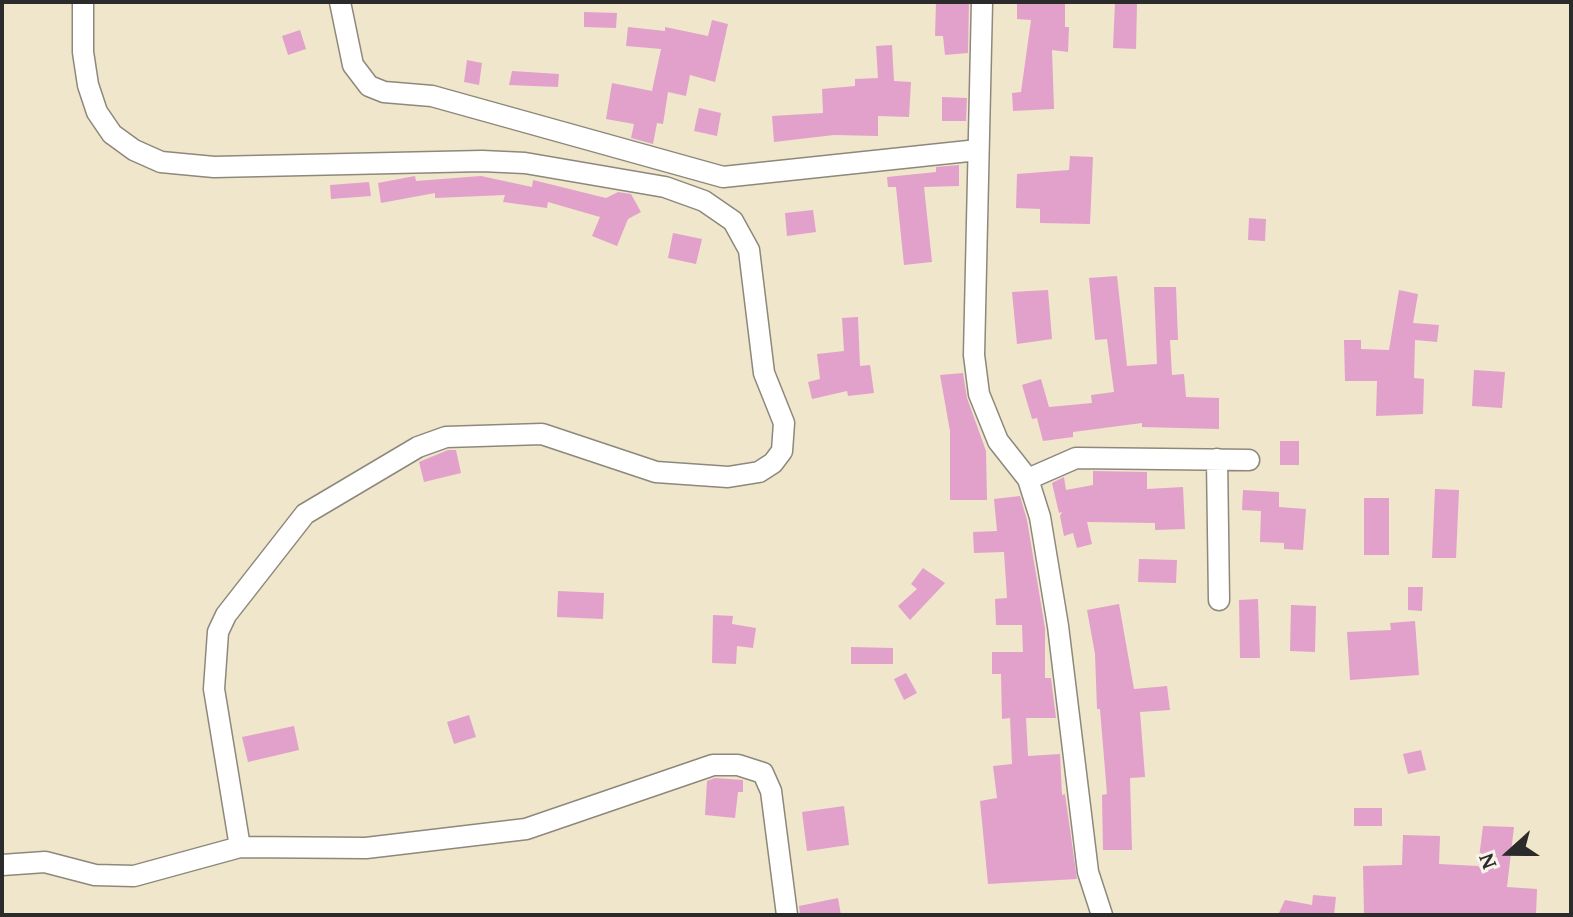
<!DOCTYPE html>
<style>
body{margin:0}
#map{position:relative;width:1573px;height:917px;overflow:hidden;background:#efe6cb;font-family:"Gentium Book Plus",serif}
canvas{display:block}
.frame{position:absolute;inset:0;border:4px solid #2b2b2b;pointer-events:none}
.north{position:absolute;left:1469px;top:813px;width:80px;height:80px;-webkit-text-stroke:6px #f7f3e8;paint-order:stroke;rotate:249deg;font-size:22px;font-weight:700;line-height:32px;text-align:center;color:#2b2b2b}
.north::after{content:'';display:block;margin:auto;width:28px;height:36px;background:#2b2b2b;clip-path:polygon(50% 0,100% 100%,50% 72%,0 100%)}
</style>
<div id="map">
<canvas width="1573" height="917"></canvas>
<div class="frame"></div>
<div class="north">N</div>
</div>
<script>
const c = document.querySelector('canvas').getContext('2d');
c.lineJoin = 'round';
function fillPath(path, color) {
  c.fillStyle = color;
  c.fill(path, 'evenodd');
}
function poly(rows) {
  const path = new Path2D();
  for (const r of rows) {
    path.moveTo(r[0], r[1]);
    for (let i = 2; i < r.length; i += 2) path.lineTo(r[i], r[i + 1]);
  }
  return path;
}
function strokePath(path, color, width, dash) {
  c.strokeStyle = color;
  c.lineWidth = width;
  c.lineCap = dash ? 'butt' : 'round';
  c.setLineDash(dash || []);
  c.stroke(path);
}
const building = poly([
 [936,2,969,2,968,53,945,55,943,36,935,36],
 [1017,2,1065,2,1065,27,1069,27,1068,52,1052,50,1054,109,1013,111,1012,93,1021,92,1031,20,1017,19],
 [1115,2,1137,3,1136,49,1113,48],
 [584,12,617,13,616,28,584,27],
 [712,20,728,24,715,82,690,75,686,96,668,92,663,124,657,123,653,144,631,138,634,124,606,119,612,83,652,91,661,49,626,46,628,27,665,31,665,27,708,36],
 [300,30,306,49,288,55,282,36],
 [892,45,894,81,911,82,909,117,878,116,878,136,834,135,774,142,772,116,823,113,822,89,855,86,855,79,878,78,876,46],
 [467,60,482,63,479,85,464,82],
 [512,71,559,74,558,87,509,85],
 [942,97,967,98,966,121,942,121],
 [699,108,721,113,717,136,694,131],
 [1070,156,1093,157,1090,224,1040,223,1040,209,1016,208,1017,174,1069,170],
 [959,165,959,186,924,187,932,262,904,265,896,187,888,187,887,177,936,172,936,167],
 [415,176,416,181,481,176,532,187,533,180,606,198,618,192,631,194,641,212,628,219,617,246,592,236,600,217,548,202,547,208,503,202,505,195,435,198,435,193,381,203,378,183],
 [369,182,371,196,331,199,330,185],
 [813,210,816,232,787,236,785,213],
 [1249,218,1266,219,1265,241,1248,240],
 [673,233,702,239,696,264,668,258],
 [1117,276,1127,366,1157,364,1154,287,1176,287,1178,340,1170,340,1172,375,1184,374,1186,397,1219,398,1219,429,1142,427,1142,423,1073,432,1073,437,1043,441,1037,418,1032,419,1022,385,1041,379,1049,407,1092,403,1091,395,1114,392,1107,339,1095,340,1089,278],
 [1048,290,1052,339,1017,344,1012,292],
 [1399,290,1418,294,1413,323,1439,325,1437,342,1415,340,1414,378,1424,379,1423,414,1376,416,1377,381,1345,381,1344,340,1361,340,1361,349,1389,350],
 [858,317,860,366,870,365,874,393,848,396,847,391,812,399,808,382,820,379,817,354,844,351,842,318],
 [1474,370,1505,372,1502,408,1472,406],
 [963,373,967,398,986,451,987,500,950,500,950,431,940,375],
 [1280,441,1299,441,1299,465,1280,465],
 [448,450,456,450,461,473,424,482,419,462],
 [1093,471,1147,472,1147,489,1183,487,1185,529,1155,530,1155,523,1087,522,1092,544,1077,548,1073,533,1064,536,1060,516,1062,512,1059,513,1052,483,1064,477,1066,490,1093,485],
 [1435,489,1459,490,1456,558,1432,558],
 [1243,490,1279,492,1279,507,1306,509,1303,550,1284,549,1284,543,1260,542,1261,511,1242,510],
 [1020,496,1027,520,1045,628,1045,678,1051,678,1056,718,1026,718,1028,756,1060,754,1062,795,1065,794,1077,879,988,884,980,801,997,798,993,766,1012,764,1010,718,1002,719,1001,674,992,674,992,652,1023,652,1022,625,996,625,995,599,1007,598,1004,552,974,553,973,532,997,531,994,499],
 [1364,498,1389,498,1389,555,1364,555],
 [1139,559,1177,560,1176,583,1138,582],
 [923,568,945,583,910,620,898,606,917,589,911,584],
 [1408,587,1423,587,1422,611,1408,610],
 [558,591,604,593,603,619,557,617],
 [1258,599,1260,658,1240,658,1239,600],
 [1119,604,1134,689,1167,686,1170,710,1140,712,1145,777,1130,778,1132,850,1103,850,1102,795,1107,794,1100,709,1097,709,1095,654,1087,610],
 [1291,605,1316,606,1315,652,1290,651],
 [713,615,733,616,732,624,756,628,753,648,737,646,736,664,712,663],
 [1415,621,1419,675,1350,680,1347,632,1391,630,1390,623],
 [851,647,893,648,893,664,851,664],
 [906,673,917,693,904,700,894,679],
 [469,715,476,737,454,744,447,722],
 [294,726,299,750,248,762,242,737],
 [1421,750,1426,770,1408,774,1403,754],
 [715,778,743,780,743,792,738,792,735,818,705,815,707,781],
 [844,806,849,845,807,851,802,812],
 [1354,808,1382,808,1382,826,1354,826],
 [1483,826,1514,827,1507,887,1537,889,1536,915,1364,915,1363,866,1402,865,1403,835,1440,836,1439,864,1478,866],
 [1313,895,1336,897,1334,915,1278,915,1285,900,1312,905],
 [838,898,841,915,800,915,799,906]
]);
const minor = poly([
 [83,2,83,52,88,85,97,112,112,134,134,150,161,162,214,167,482,161,525,163,665,187,704,201,733,221,749,250,764,373,784,423,782,451,773,463,759,472,728,477,656,472,542,434,446,437,418,447,305,514,226,615,218,632,214,689,240,847],
 [340,2,353,65,369,86,384,92,432,96,723,177,978,150],
 [982,2,974,355,979,394,998,441,1028,479,1040,517,1058,626,1088,872,1102,915],
 [1217,459,1219,600],
 [1028,479,1076,458,1249,460],
 [2,865,45,862,95,875,134,876,240,847,366,848,526,829,713,765,738,765,763,773,771,791,787,915]
]);
fillPath(building, '#e2a1cb');
strokePath(minor, '#8d887b', 23);
strokePath(minor, '#fff', 20);
</script>
